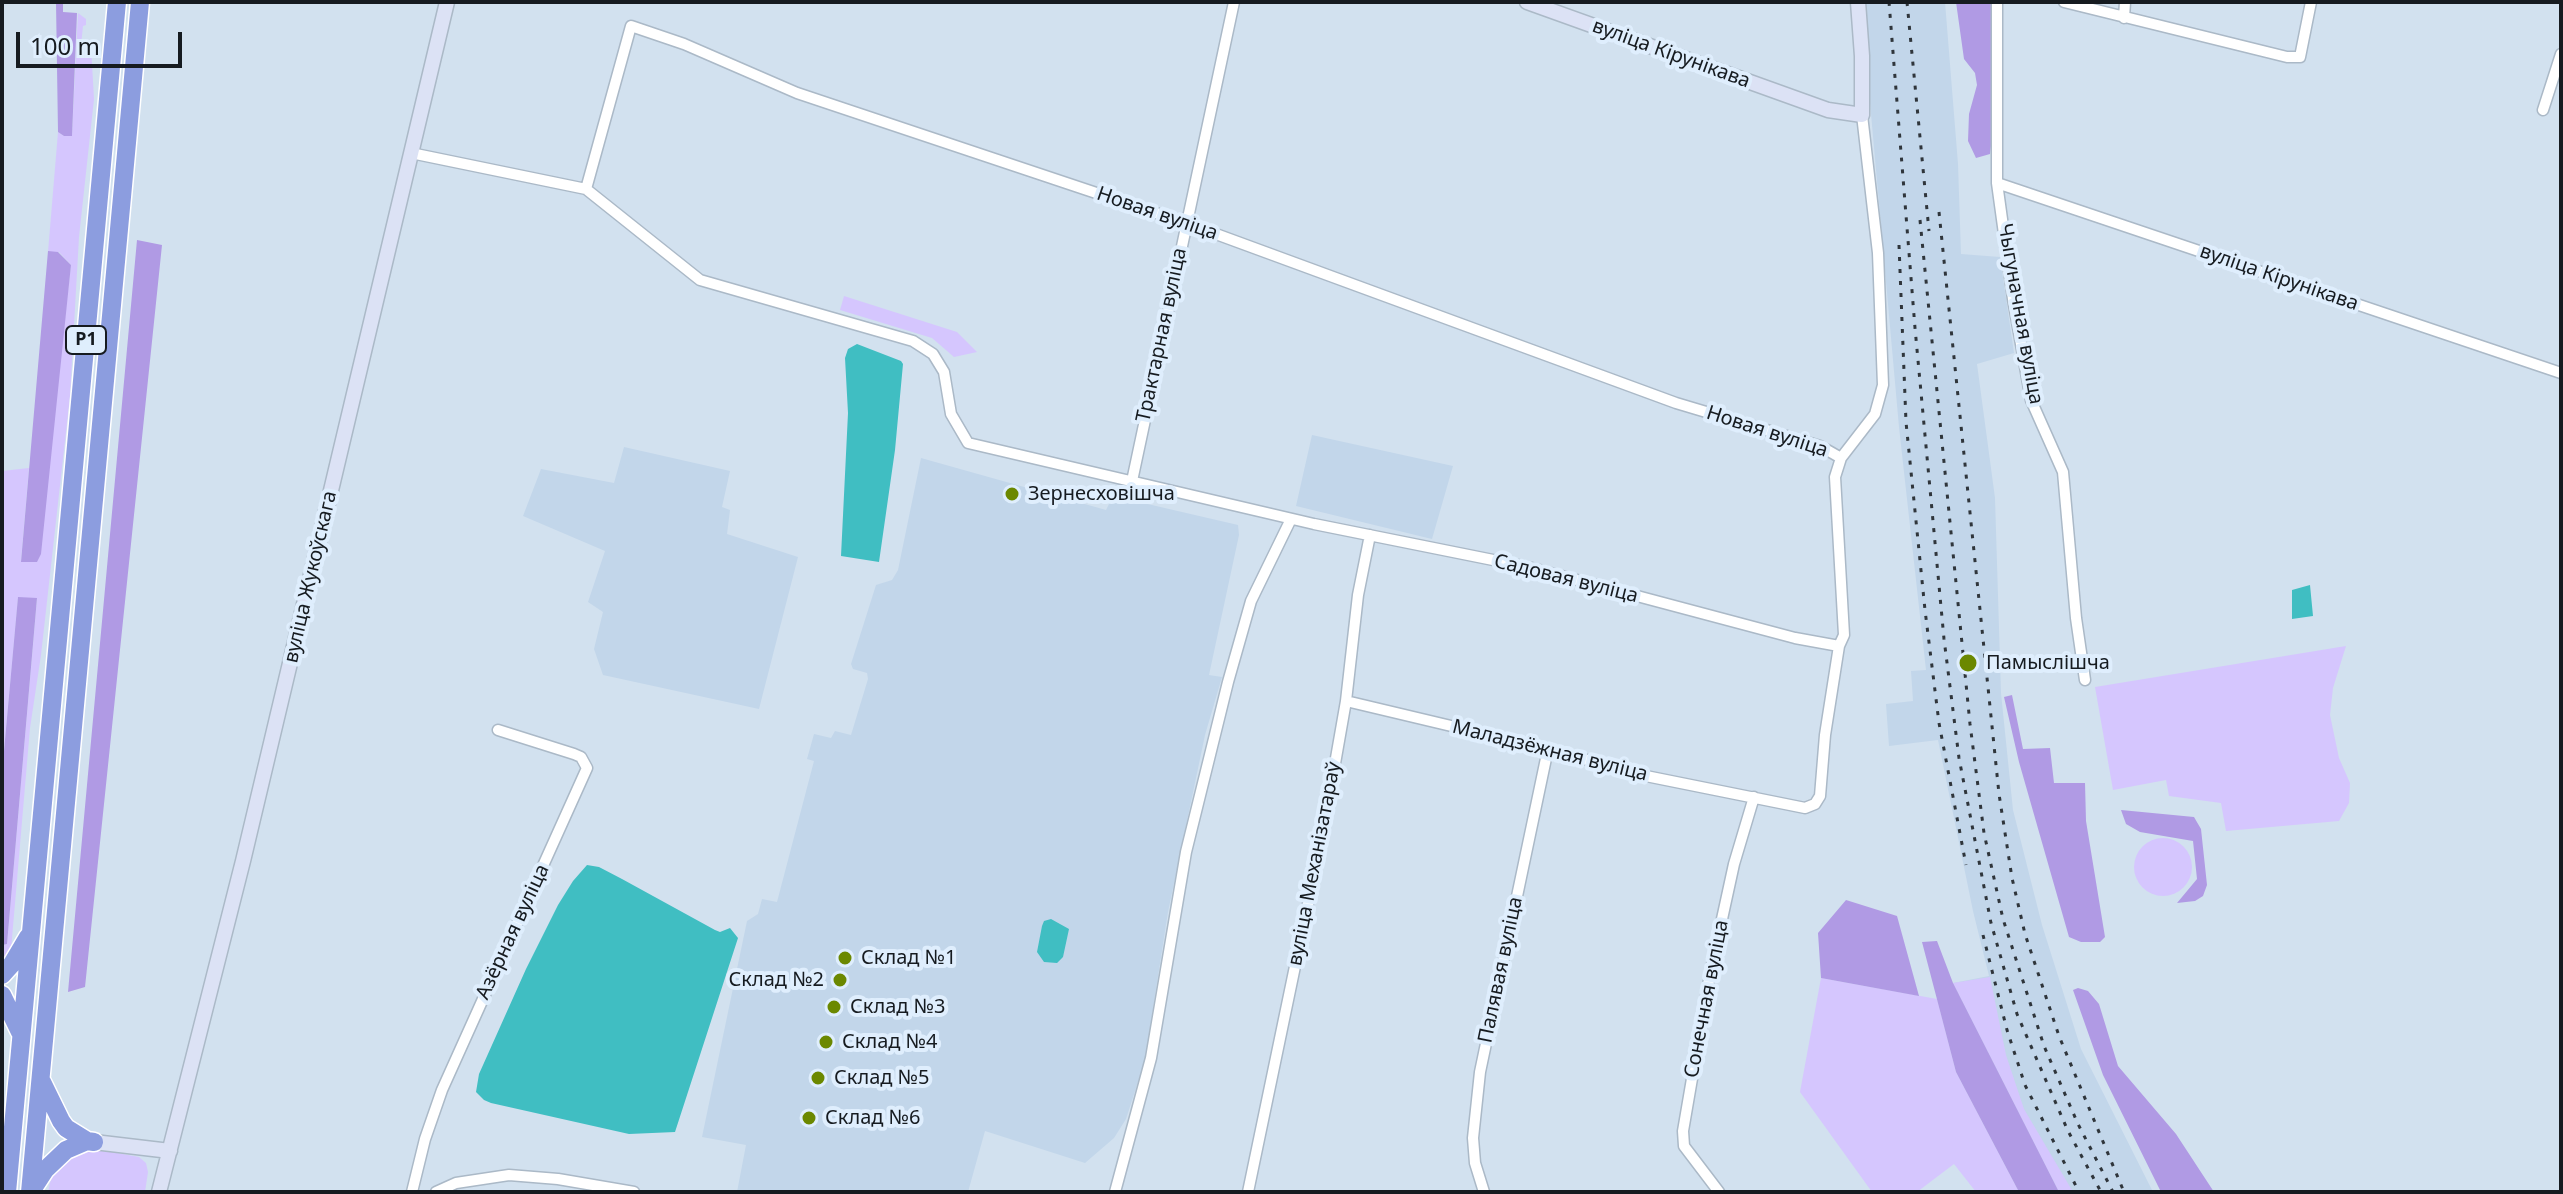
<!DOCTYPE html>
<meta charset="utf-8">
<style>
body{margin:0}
#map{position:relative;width:2563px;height:1194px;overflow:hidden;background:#d2e1ef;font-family:"Noto Sans",sans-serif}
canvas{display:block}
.frame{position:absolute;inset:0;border:4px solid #161b20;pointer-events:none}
.scale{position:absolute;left:16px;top:32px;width:166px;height:36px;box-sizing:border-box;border:4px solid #161b20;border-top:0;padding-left:10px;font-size:24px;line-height:28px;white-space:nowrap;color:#161b20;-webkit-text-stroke:6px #dfeefd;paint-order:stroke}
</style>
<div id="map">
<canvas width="2563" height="1194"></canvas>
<div class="frame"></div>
<div class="scale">100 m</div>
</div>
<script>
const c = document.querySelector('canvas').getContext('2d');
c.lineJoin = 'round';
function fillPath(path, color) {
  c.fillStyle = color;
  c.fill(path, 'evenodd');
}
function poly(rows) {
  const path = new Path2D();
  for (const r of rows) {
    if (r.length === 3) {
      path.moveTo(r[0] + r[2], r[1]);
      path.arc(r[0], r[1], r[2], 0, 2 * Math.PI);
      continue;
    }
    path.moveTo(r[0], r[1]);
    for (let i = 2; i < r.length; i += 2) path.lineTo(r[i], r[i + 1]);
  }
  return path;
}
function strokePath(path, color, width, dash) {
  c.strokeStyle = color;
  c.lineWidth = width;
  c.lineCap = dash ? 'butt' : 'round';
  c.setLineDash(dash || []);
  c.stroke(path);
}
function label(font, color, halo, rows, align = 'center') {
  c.font = font + ' "Noto Sans",sans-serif';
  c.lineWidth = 8;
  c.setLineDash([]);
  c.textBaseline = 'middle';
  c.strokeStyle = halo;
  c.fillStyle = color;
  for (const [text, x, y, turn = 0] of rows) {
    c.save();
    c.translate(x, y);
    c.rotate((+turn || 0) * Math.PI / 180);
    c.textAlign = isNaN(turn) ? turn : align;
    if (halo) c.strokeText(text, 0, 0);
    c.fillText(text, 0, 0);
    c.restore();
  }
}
const built = poly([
 [1861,2,1945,2,1958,164,1961,254,2000,257,2014,353,1977,364,1995,498,2001,693,2013,810,2042,925,2081,1049,2153,1192,2059,1192,1953,983,1989,976,1973,911,1938,740,1889,746,1886,704,1913,701,1911,671,1926,670,1899,427],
 [1312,435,1453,466,1432,539,1296,506],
 [624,447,730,471,722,507,730,510,727,534,798,557,759,709,603,675,594,649,603,612,588,602,605,551,523,516,541,469,614,483],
 [921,458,1106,510,1113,496,1238,525,1239,535,1209,675,1222,677,1205,735,1168,912,1145,1060,1126,1119,1114,1138,1085,1163,985,1131,968,1192,737,1192,746,1145,702,1137,747,921,758,914,762,899,777,902,814,761,807,759,814,734,831,738,835,731,851,735,868,679,867,673,853,669,851,664,876,585,892,580,898,570]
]);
const green = poly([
 [78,13,86,19,86,25,83,26,81,45,91,46,94,99,79,237,70,396,41,655,30,728,11,950,2,964,2,945,7,944,37,599,18,598,2,773,2,471,29,468,21,561,37,562,71,265,59,252,48,252,58,132,64,136,72,135],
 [844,296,957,332,977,352,954,357,932,338,840,310],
 [2346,646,2333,688,2330,715,2339,758,2350,783,2349,803,2339,821,2226,831,2221,803,2169,796,2166,780,2113,790,2095,687],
 [2163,867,29],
 [1990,977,2006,1055,2024,1109,2073,1192,2059,1192,1953,983],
 [1821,978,1937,999,1956,1072,2019,1192,1976,1192,1954,1164,1917,1192,1872,1192,1800,1092],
 [90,1148,139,1157,146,1163,148,1172,145,1192,48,1192,52,1174,59,1163]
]);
const forest = poly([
 [56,2,63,2,63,12,77,13,72,136,64,136,58,132],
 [1956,2,1992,2,1994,122,1990,154,1976,158,1968,141,1969,114,1977,85,1975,73,1964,59],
 [137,240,162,245,85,987,68,992],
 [48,251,58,252,71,265,41,554,37,562,21,562],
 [18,597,37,598,7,944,2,945,2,773],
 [2012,695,2023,749,2050,748,2054,783,2085,783,2086,821,2105,937,2100,942,2081,942,2069,937,2019,762,2004,697],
 [2121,810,2194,817,2201,829,2207,885,2203,896,2195,901,2177,903,2197,879,2193,841,2140,832,2126,824],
 [1846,900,1897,916,1919,996,1821,978,1818,933],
 [1937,941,1953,983,2059,1192,2019,1192,1956,1072,1922,942],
 [2078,988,2088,991,2099,1004,2118,1066,2176,1134,2214,1192,2161,1192,2103,1075,2073,990]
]);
const water = poly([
 [857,344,901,361,903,364,895,450,879,562,841,556,848,413,845,358,848,349],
 [2310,585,2313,616,2292,619,2292,590],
 [587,865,599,867,622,879,715,930,720,932,730,928,738,938,675,1132,629,1134,491,1103,484,1100,476,1092,479,1074,526,969,558,905,573,881],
 [1051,919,1069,929,1063,957,1057,963,1044,962,1037,952,1042,926,1044,921]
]);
const street = poly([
 [1997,2,1997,183,2013,299,2031,400,2063,472,2076,618,2085,680],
 [2064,2,2287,57,2300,57,2311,2],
 [2124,18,2125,2],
 [2543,110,2561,54],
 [411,153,586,189,700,280,913,341,933,354,944,372,951,414,968,443,1314,524,1528,567,1795,638,1839,646],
 [1997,183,2561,373],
 [586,189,631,26,684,44,797,93,1186,223,1676,403,1820,446,1841,458],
 [1132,481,1234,2],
 [1346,701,1548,749,1641,775,1805,808,1815,804,1820,796,1825,735,1839,646,1844,635,1835,477,1841,458,1875,414,1883,385,1878,253,1862,115],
 [412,1192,425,1139,442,1090,587,768,581,757,574,754,498,730],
 [436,1192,456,1183,509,1175,558,1179,634,1192],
 [1115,1192,1151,1058,1186,852,1228,682,1251,601,1291,519],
 [1248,1192,1323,832,1346,701,1358,595,1370,535],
 [1484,1192,1475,1163,1473,1138,1480,1072,1548,749],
 [1719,1192,1684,1146,1683,1131,1710,974,1734,864,1754,797]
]);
const secondary = poly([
 [1527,2,1828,110,1862,115,1862,56,1858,2],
 [94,1142,170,1151],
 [159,1192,243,861,447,2]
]);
const highway = poly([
 [2,975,12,964,28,937],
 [2,995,20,1032],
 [42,1082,61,1121,66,1128,87,1141],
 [32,1190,45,1170,66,1150,87,1141,94,1142],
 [7,1192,117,2],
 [30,1192,140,2]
]);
const rail = poly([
 [1889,2,1915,328,1944,639,1959,758,1991,923,2017,1014,2068,1131,2101,1192],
 [1907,2,1929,231],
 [1939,212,1999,794,2012,878,2025,934,2059,1036,2124,1192],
 [1920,220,1970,724,1984,833,2003,919,2044,1046,2078,1124,2113,1192],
 [1899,245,1906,422,1925,610,1939,723,1966,865],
 [1983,935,2007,1030,2025,1085,2079,1192]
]);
const markers = [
 [1012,494,8,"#6b8800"],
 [1968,663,10,"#6b8800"],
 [845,958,8,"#6b8800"],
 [840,980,8,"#6b8800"],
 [834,1007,8,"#6b8800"],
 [826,1042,8,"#6b8800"],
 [818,1078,8,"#6b8800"],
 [809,1118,8,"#6b8800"]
];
const shields = [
 [86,340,40]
];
const shieldNames = [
 ["Р1",86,340]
];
const streetNames = [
 ["вуліца Кірунікава",1671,54,20],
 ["Новая вуліца",1157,214,19],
 ["вуліца Кірунікава",2279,278,19],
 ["Чыгуначная вуліца",2020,314,80],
 ["Трактарная вуліца",1162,335,-78],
 ["Новая вуліца",1767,432,18],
 ["вуліца Жукоўскага",311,577,-77],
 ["Садовая вуліца",1566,579,14],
 ["Маладзёжная вуліца",1550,751,14],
 ["вуліца Механізатараў",1315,864,-79],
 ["Азёрная вуліца",513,932,-65],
 ["Палявая вуліца",1501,970,-78],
 ["Сонечная вуліца",1707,999,-79]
];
const poiNames = [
 ["Зернесховішча",1028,494],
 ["Памыслішча",1986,663],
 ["Склад №1",861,958],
 ["Склад №2",824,980,"right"],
 ["Склад №3",850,1007],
 ["Склад №4",842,1042],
 ["Склад №5",834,1078],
 ["Склад №6",825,1118]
];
fillPath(built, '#c2d6ea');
fillPath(green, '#d5c6fe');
fillPath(forest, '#b09ae4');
fillPath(water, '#40bec2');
strokePath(street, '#abb9c7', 13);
strokePath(secondary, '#abb9c7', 17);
strokePath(highway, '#fff', 21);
strokePath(street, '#fff', 10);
strokePath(secondary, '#dce2f5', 14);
strokePath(highway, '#8c9ddf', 18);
strokePath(rail, '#2f353b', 3, [4, 8]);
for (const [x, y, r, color] of markers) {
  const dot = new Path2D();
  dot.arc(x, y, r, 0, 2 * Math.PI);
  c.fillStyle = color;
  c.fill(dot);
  strokePath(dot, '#dfeefd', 3);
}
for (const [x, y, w] of shields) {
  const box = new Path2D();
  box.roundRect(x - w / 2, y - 14, w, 28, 6);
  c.fillStyle = '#dfeefd';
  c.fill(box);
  strokePath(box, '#161b20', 2);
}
label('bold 18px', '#161b20', null, shieldNames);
label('20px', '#161b20', '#dfeefd', streetNames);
label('20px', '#161b20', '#dfeefd', poiNames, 'left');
</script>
